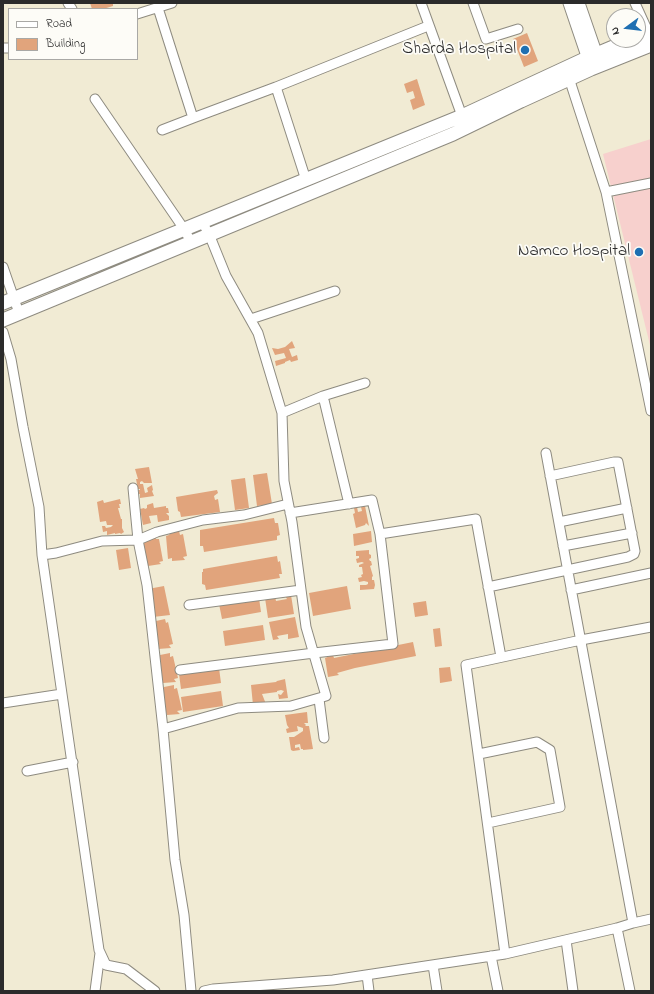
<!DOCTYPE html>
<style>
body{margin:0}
#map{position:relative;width:654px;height:994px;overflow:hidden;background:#f1ebd4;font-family:"Indie Flower",sans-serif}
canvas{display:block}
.frame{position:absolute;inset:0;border:4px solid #2b2b2b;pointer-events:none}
.legend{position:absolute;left:8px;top:8px;width:130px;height:52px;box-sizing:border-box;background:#fdfcf7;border:1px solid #a9a8a5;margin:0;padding:5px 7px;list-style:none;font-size:12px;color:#2b2b2b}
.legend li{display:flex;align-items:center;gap:8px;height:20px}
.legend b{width:20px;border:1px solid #a9a8a5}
.north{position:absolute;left:606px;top:8px;width:40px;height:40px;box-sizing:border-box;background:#fdfcf7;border:1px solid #a9a8a5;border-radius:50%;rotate:255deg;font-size:11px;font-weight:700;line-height:16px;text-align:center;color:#2b2b2b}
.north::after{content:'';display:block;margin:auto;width:14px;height:18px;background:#1f6fb2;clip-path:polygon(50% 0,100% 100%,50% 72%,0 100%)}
</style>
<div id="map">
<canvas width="654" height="994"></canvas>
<div class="frame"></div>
<ul class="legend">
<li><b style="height:5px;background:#fff"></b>Road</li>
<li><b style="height:11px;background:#e1a47c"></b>Building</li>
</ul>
<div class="north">N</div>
</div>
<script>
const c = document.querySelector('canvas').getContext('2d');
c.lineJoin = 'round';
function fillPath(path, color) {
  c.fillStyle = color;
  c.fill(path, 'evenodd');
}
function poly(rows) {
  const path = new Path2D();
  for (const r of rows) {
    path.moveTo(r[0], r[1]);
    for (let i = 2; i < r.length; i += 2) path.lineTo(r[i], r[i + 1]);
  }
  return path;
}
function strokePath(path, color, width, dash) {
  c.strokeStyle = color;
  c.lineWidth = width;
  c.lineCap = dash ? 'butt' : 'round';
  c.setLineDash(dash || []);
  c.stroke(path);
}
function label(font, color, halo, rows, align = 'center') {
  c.font = font + ' "Indie Flower",sans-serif';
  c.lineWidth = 3.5;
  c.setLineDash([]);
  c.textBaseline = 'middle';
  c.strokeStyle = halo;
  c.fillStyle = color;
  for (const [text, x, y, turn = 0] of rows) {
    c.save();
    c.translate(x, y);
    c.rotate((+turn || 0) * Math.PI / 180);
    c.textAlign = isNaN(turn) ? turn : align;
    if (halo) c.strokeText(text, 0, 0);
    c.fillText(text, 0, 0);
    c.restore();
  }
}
const built = poly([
 [651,139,651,349,603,154]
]);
const building = poly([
 [90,3,113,3,113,6,103,9,92,9],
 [527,33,538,61,524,67,513,39],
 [417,79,425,105,413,110,410,100,415,98,413,91,407,93,404,84],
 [292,341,295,348,289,349,292,357,297,355,298,360,291,362,290,360,285,362,285,363,276,366,275,361,286,358,284,353,275,355,272,348,278,349,285,347],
 [149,467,152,483,144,483,142,481,140,482,140,484,143,484,145,493,148,492,147,488,152,485,153,490,152,491,154,496,140,498,140,494,137,494,139,492,138,490,140,490,140,489,138,489,136,479,138,479,135,469],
 [267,473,272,504,257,506,253,475],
 [245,478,249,508,235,510,231,480],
 [217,490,218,493,214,496,215,500,218,499,220,512,181,517,180,512,178,511,176,497],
 [120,499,121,504,119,504,120,508,118,508,121,519,122,519,122,528,124,532,121,534,120,533,115,534,115,533,107,535,107,531,103,532,102,526,105,526,106,528,111,527,113,525,107,525,106,521,100,522,97,502,103,500,104,503],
 [153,503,154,508,166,506,166,508,168,508,169,513,166,513,169,516,169,520,158,522,157,515,149,516,151,523,143,525,140,509,144,508,145,509,147,508,147,505],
 [365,506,369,526,366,523,365,525,356,528,353,514,355,513,354,508,357,507,358,512,362,511,361,507],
 [274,518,275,523,278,523,280,535,277,536,277,540,204,552,203,546,200,546,200,530],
 [179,531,180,535,183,534,187,556,183,557,185,560,172,561,172,558,168,559,166,536,169,535,170,533],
 [371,531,372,542,354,546,353,534],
 [155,535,156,539,159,539,163,561,159,562,161,564,148,566,148,563,144,563,142,541],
 [128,548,131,568,119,570,116,550],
 [369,550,369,554,371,555,371,558,369,559,370,561,371,561,372,565,370,566,373,576,372,577,372,580,374,580,375,585,373,585,375,585,374,589,360,590,360,585,366,585,368,584,368,582,364,581,359,582,358,578,362,577,361,575,363,574,362,567,359,567,359,565,364,563,362,562,357,563,356,559,359,558,359,556,356,556,356,551],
 [277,556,278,562,280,561,282,574,279,574,280,578,206,590,205,585,202,584,202,572,203,572,203,569],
 [164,586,170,615,153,617,148,589],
 [347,586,351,609,313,616,309,593],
 [291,595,294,614,268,618,265,598,275,596,276,601,287,599,285,596],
 [259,598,261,612,222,619,219,604],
 [426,601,428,615,415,617,413,603],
 [295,617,299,637,288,639,288,634,277,636,279,639,273,640,269,622],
 [165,619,166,623,168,622,173,644,169,645,171,648,158,649,156,621],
 [263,625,265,640,225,646,223,631],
 [440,628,442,646,435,647,433,629],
 [413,642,416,656,355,668,337,673,339,675,328,677,325,658,333,655,334,658],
 [170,653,170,657,173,656,178,678,174,679,176,682,163,683,162,680,159,681,156,658,160,657,160,655],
 [450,667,452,681,440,683,439,668],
 [219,668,221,683,181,689,179,674],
 [285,679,288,698,279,699,278,694,281,695,284,691,281,690,277,691,277,692,262,694,266,704,253,705,251,685,276,682,277,681],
 [174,685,174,689,177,688,182,710,177,711,180,714,167,715,166,712,163,713,160,690,164,689,164,687],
 [221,691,223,706,183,712,181,697],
 [307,712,308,723,304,723,306,725,305,726,309,726,313,749,303,750,303,749,301,749,300,744,295,745,295,748,299,747,300,750,293,751,291,750,289,737,294,737,303,731,303,728,297,726,298,731,287,733,286,729,289,728,287,725,285,715]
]);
const minor = poly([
 [68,3,72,9],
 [421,3,462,116],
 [473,3,486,39,518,29],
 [635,3,650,36],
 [158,8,193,118,162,130],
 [137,14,172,3],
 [3,48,9,48],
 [568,75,606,192,651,411],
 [95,99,184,229,191,242],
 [193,118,276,87],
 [306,180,276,87,428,26],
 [606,192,651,183],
 [3,267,19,313],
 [251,319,335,291],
 [3,332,11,359,23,427,39,507,42,555,56,553,102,541,138,540,157,532,203,520,244,515,288,504],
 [323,396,349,504],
 [282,413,323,396,365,383],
 [133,488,138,540,147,585,163,729],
 [290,513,372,500,380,534],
 [559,522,627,508],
 [563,546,632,533],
 [488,587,628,557,634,554,635,551,618,462,614,462,550,476],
 [571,590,651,573],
 [189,605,301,590],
 [180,670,314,653,393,644,380,534,476,519,501,657],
 [62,694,99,950,106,965,126,969,155,991],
 [319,699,324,738],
 [3,703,62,694,42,555],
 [479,754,537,742,550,750,560,807,488,823],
 [27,771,73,762],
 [633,923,651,919],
 [617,928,630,991],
 [566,940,573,991],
 [505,954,466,665,581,640,651,627],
 [491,956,498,991],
 [433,965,437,991],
 [367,975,369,991],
 [95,991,100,953],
 [191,991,184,915,175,860,163,729,238,708,291,706,326,696,306,627,292,522,284,481,282,413,258,333,226,276,209,234,202,222],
 [204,991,213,989,333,980,505,954,617,928,633,923,546,453]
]);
const major = poly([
 [569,3,590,65],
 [579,3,599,61]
]);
const highway = poly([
 [638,37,651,31],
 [3,303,462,116,587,58,630,40],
 [3,320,453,134,521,101,591,69,651,45]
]);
const markers = [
 [525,50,5,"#1f6fb2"],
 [639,252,5,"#1f6fb2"]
];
const poiNames = [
 ["Sharda Hospital",516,50],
 ["Namco Hospital",630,252]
];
fillPath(built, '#f7d0cd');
fillPath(building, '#e1a47c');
strokePath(minor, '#8e8b80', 11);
strokePath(major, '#8e8b80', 13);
strokePath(highway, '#8e8b80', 15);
strokePath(minor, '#fff', 9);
strokePath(major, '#fff', 11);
strokePath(highway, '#fff', 13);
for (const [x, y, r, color] of markers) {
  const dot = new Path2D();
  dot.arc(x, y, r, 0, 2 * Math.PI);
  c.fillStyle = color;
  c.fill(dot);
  strokePath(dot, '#fdfcf7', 1.5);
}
label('17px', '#2b2b2b', '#fdfcf7', poiNames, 'right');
</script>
